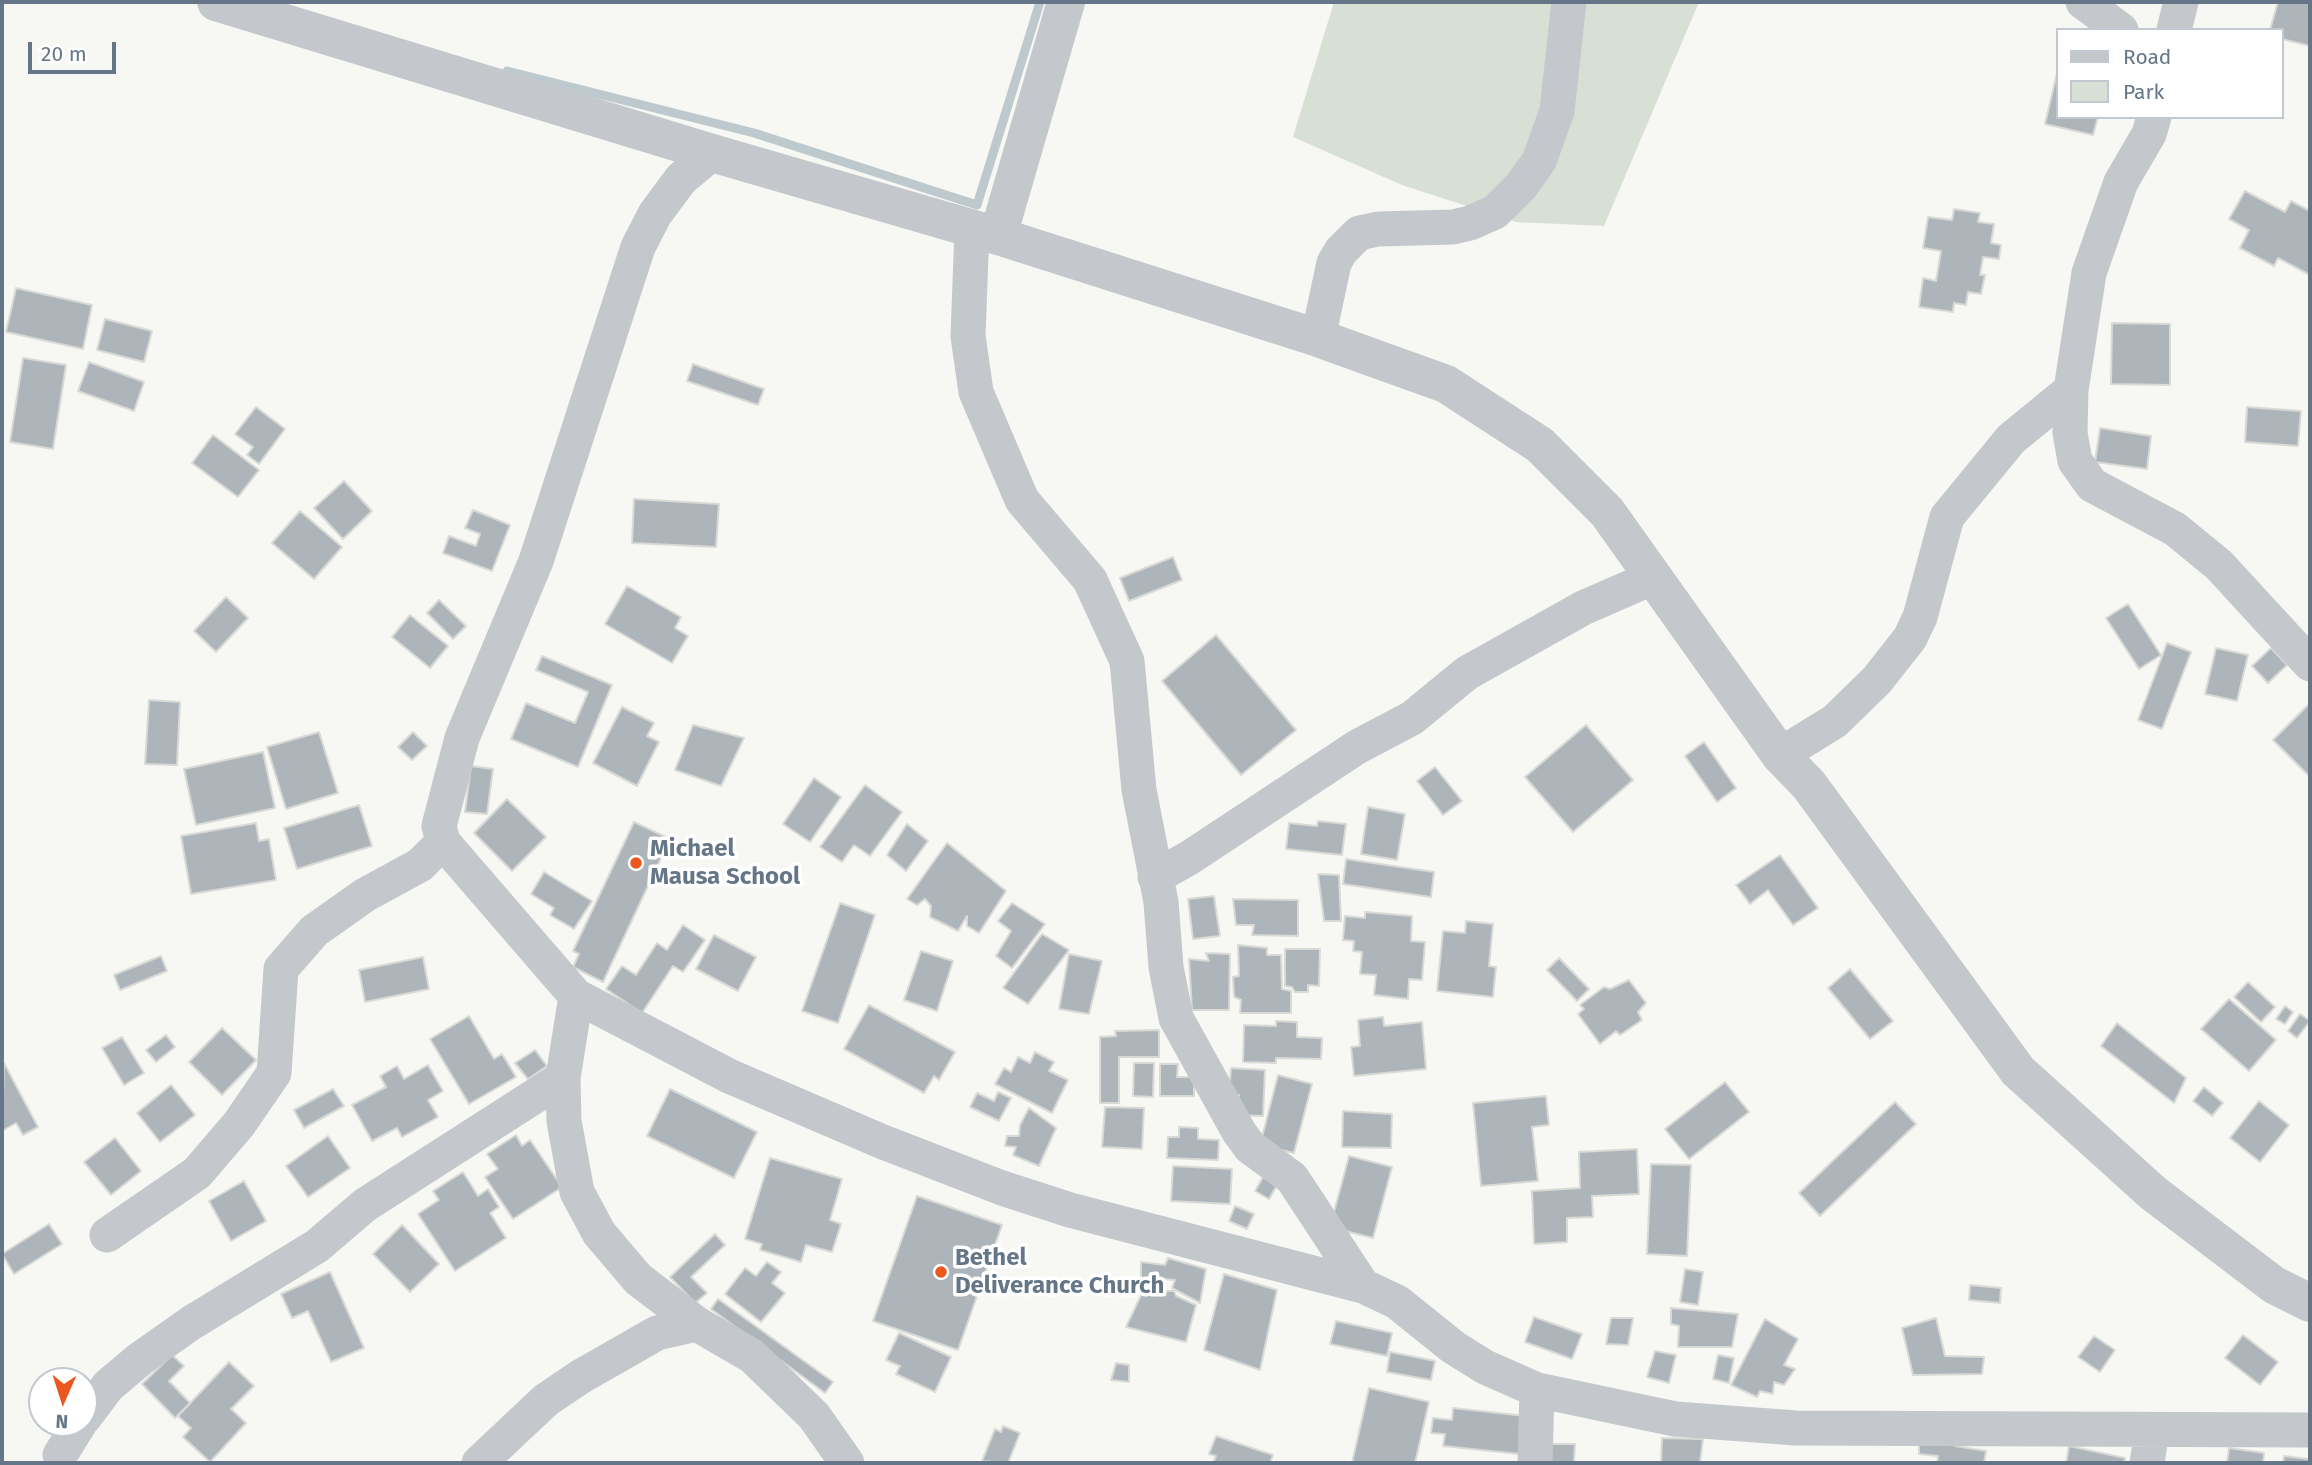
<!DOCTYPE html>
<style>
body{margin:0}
#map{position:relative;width:2312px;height:1465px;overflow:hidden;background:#f7f7f4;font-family:"Fira Sans",sans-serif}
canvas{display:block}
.frame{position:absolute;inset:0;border:4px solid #647687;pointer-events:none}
.legend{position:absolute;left:2056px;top:28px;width:228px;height:91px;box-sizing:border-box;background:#fff;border:2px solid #c1c8cf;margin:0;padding:9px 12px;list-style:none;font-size:21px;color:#647687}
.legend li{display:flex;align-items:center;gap:14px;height:35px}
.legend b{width:35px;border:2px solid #c1c8cf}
.north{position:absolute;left:28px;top:1367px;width:70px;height:70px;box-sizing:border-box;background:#fff;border:2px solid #c1c8cf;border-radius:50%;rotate:183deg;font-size:19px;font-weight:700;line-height:28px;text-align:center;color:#647687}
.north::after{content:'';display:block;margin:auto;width:24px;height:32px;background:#ec571f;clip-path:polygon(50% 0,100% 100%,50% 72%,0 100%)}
.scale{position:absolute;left:28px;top:42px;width:88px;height:32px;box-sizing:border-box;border:4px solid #647687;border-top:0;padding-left:9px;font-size:21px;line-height:24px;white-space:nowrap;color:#647687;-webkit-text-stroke:5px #fff;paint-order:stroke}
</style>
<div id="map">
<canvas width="2312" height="1465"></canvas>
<div class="frame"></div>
<ul class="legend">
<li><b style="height:9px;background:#c4c8cc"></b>Road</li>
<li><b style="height:19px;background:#d8dfd5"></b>Park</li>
</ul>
<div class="north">N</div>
<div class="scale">20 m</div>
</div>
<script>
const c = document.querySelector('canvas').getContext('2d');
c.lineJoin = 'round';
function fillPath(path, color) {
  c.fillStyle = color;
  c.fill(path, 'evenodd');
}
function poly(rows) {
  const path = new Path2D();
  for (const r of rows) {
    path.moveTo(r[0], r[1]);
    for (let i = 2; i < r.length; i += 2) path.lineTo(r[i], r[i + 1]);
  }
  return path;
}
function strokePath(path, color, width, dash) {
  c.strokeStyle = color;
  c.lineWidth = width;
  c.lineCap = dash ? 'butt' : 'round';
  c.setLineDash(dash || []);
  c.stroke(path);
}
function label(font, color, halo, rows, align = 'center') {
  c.font = font + ' "Fira Sans",sans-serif';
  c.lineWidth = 7;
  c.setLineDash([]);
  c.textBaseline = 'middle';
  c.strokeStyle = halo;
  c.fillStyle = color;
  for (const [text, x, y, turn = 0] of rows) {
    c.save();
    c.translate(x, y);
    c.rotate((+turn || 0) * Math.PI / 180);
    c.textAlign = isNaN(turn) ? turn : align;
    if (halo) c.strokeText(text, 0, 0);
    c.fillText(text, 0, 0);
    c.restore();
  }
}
const green = poly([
 [1334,2,1699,2,1604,226,1516,222,1402,185,1293,137]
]);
const stream = poly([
 [507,71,754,133,977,205,1040,2]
]);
const building = poly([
 [2278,2,2310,2,2310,46,2282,39,2282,30,2270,30,2278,2],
 [2058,69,2058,117,2098,117,2093,135,2045,124,2058,69],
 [2245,191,2285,212,2291,201,2310,211,2310,275,2278,258,2274,266,2240,248,2249,230,2229,219,2245,191],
 [1954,209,1980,213,1978,222,1994,224,1991,243,2001,245,1999,259,1983,257,1980,275,1985,275,1981,294,1968,292,1966,305,1954,303,1953,312,1919,307,1923,278,1936,281,1941,251,1923,248,1928,217,1952,220,1954,209],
 [16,288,92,305,83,349,6,332,16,288],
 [105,319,152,331,144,362,97,350,105,319],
 [2112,323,2170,324,2170,385,2111,384,2112,323],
 [23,358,66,365,53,449,10,442,23,358],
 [89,362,144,382,134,411,78,391,89,362],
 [693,364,764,389,758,405,687,381,693,364],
 [256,407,285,429,259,464,247,455,253,447,235,434,256,407],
 [2247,407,2301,411,2298,446,2245,442,2247,407],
 [2100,428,2151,436,2147,469,2095,462,2100,428],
 [213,435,259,470,238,497,192,463,213,435],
 [344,481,372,511,343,539,314,508,344,481],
 [634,499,719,504,716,547,632,543,634,499],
 [473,510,510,525,492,571,443,553,449,536,476,546,480,534,465,528,473,510],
 [300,511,342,547,314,579,272,543,300,511],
 [1173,557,1182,580,1129,601,1120,578,1173,557],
 [627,586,681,617,675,628,688,636,672,663,605,624,627,586],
 [226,597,248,618,216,652,194,631,226,597],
 [439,600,466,626,453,639,427,613,439,600],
 [2128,604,2161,655,2139,669,2106,618,2128,604],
 [410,615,448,646,430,668,392,637,410,615],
 [1216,635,1296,730,1241,775,1162,681,1216,635],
 [2167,643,2191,652,2162,729,2138,720,2167,643],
 [2216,648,2248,655,2237,701,2205,694,2216,648],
 [2271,648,2287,665,2268,683,2252,666,2271,648],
 [542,656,612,685,578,767,511,739,526,703,575,723,588,692,536,670,542,656],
 [149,700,180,702,177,765,145,764,149,700],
 [2308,705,2310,707,2310,777,2273,740,2308,705],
 [622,707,654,723,647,736,659,742,637,786,593,763,622,707],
 [693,725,744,738,721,786,675,770,693,725],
 [1586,725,1633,780,1573,832,1525,777,1586,725],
 [319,732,338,793,286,809,267,747,319,732],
 [413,732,427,746,412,760,398,747,413,732],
 [1704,742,1736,788,1717,802,1685,756,1704,742],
 [263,752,275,808,196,825,184,769,263,752],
 [471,766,493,769,487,814,465,812,471,766],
 [1435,767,1462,801,1443,815,1417,781,1435,767],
 [814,778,841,797,810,842,783,824,814,778],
 [865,785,902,812,870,856,854,845,842,862,820,847,865,785],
 [507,799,546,837,512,871,474,833,507,799],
 [359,805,372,846,297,869,284,828,359,805],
 [1368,807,1405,814,1397,860,1361,854,1368,807],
 [1318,821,1346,824,1342,855,1286,849,1289,823,1317,826,1318,821],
 [634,822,670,839,603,982,573,967,579,954,573,951,634,822],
 [256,823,259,841,269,839,276,880,191,894,181,836,256,823],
 [907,824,928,841,906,871,887,855,907,824],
 [947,843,1006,891,979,933,967,926,967,916,958,931,930,917,931,906,925,899,917,905,907,899,947,843],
 [1780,855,1818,908,1793,925,1768,890,1750,904,1736,885,1780,855],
 [1346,859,1434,872,1431,897,1343,884,1346,859],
 [544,872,592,901,574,929,550,915,554,908,531,894,544,872],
 [1318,874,1339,875,1341,921,1324,921,1318,874],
 [1214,896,1220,936,1193,939,1188,899,1214,896],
 [1233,899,1298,900,1298,936,1252,935,1254,925,1236,925,1233,899],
 [840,903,875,915,838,1023,802,1011,840,903],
 [1012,903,1045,924,1012,968,996,956,1011,931,998,921,1012,903],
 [1365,912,1412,916,1411,941,1425,942,1422,980,1409,979,1408,999,1374,995,1376,975,1360,974,1362,952,1353,951,1354,941,1343,940,1345,916,1365,918,1365,912],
 [1466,921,1493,924,1489,966,1496,967,1493,997,1437,991,1443,931,1465,933,1466,921],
 [683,925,705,940,683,972,673,966,642,1013,606,989,622,966,636,975,657,943,667,950,683,925],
 [1042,934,1069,950,1028,1004,1003,988,1042,934],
 [714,935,756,957,738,991,696,969,714,935],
 [1238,945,1267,948,1267,955,1281,955,1282,989,1291,991,1291,1013,1240,1013,1241,1000,1234,997,1233,977,1239,976,1238,945],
 [1285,949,1320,949,1319,986,1308,985,1308,992,1295,992,1292,987,1285,986,1285,949],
 [921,951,953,961,937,1011,904,1000,921,951],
 [1206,953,1230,954,1229,1010,1192,1010,1189,959,1209,961,1206,953],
 [1069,954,1102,961,1089,1014,1059,1009,1069,954],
 [161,956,167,971,120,990,114,975,161,956],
 [423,957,429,989,365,1002,359,970,423,957],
 [1559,958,1589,989,1577,1001,1547,970,1559,958],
 [1850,969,1893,1021,1870,1039,1828,988,1850,969],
 [1629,980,1646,1003,1638,1012,1642,1020,1620,1035,1616,1031,1600,1044,1578,1014,1584,1009,1580,1005,1604,987,1610,989,1629,980],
 [2248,982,2275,1007,2261,1022,2234,997,2248,982],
 [2229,999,2276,1040,2249,1071,2201,1029,2229,999],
 [869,1005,955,1052,939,1080,934,1076,924,1093,844,1049,869,1005],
 [2285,1006,2293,1012,2285,1024,2276,1019,2285,1006],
 [2300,1014,2310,1021,2297,1038,2288,1031,2300,1014],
 [469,1016,494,1059,502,1054,516,1077,469,1104,430,1039,469,1016],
 [1383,1017,1384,1026,1422,1022,1426,1069,1354,1076,1351,1047,1360,1046,1358,1020,1383,1017],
 [1276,1021,1297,1022,1297,1037,1322,1038,1321,1059,1276,1058,1276,1063,1243,1062,1244,1025,1276,1026,1276,1021],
 [2117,1023,2186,1078,2174,1103,2101,1046,2117,1023],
 [222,1028,256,1060,222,1095,189,1062,222,1028],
 [1159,1030,1159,1057,1119,1057,1119,1103,1100,1103,1100,1037,1116,1036,1115,1031,1159,1030],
 [166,1035,175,1047,156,1062,146,1050,166,1035],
 [122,1037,144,1073,124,1085,102,1048,122,1037],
 [535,1050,547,1066,528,1079,515,1063,535,1050],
 [1035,1052,1054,1062,1049,1071,1068,1080,1052,1113,995,1084,1004,1068,1011,1072,1018,1057,1030,1063,1035,1052],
 [4,1063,38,1127,23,1135,16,1123,2,1131,4,1063],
 [1134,1063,1154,1063,1153,1097,1133,1096,1134,1063],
 [1160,1064,1178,1064,1177,1077,1194,1077,1194,1096,1160,1096,1160,1064],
 [428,1065,443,1091,428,1100,438,1117,402,1137,397,1128,372,1141,352,1105,386,1087,380,1076,397,1066,404,1079,428,1065],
 [1231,1068,1265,1070,1263,1116,1239,1115,1239,1095,1229,1095,1231,1068],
 [1278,1075,1312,1084,1294,1153,1260,1145,1278,1075],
 [1725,1082,1749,1112,1689,1159,1665,1129,1725,1082],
 [171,1085,195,1115,160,1142,137,1113,171,1085],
 [2204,1087,2223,1103,2212,1116,2193,1101,2204,1087],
 [333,1089,344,1106,304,1128,294,1110,333,1089],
 [670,1089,757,1132,734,1178,647,1136,670,1089],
 [998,1092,1011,1098,999,1121,970,1107,977,1093,994,1101,998,1092],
 [1546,1096,1549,1125,1532,1127,1538,1181,1481,1186,1473,1103,1546,1096],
 [2259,1101,2289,1125,2260,1162,2230,1138,2259,1101],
 [1895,1102,1916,1124,1820,1216,1799,1193,1895,1102],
 [1105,1107,1144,1108,1142,1149,1102,1147,1105,1107],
 [1029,1108,1056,1128,1039,1166,1013,1155,1016,1147,1005,1146,1007,1136,1019,1136,1020,1125,1029,1108],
 [1343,1111,1392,1114,1391,1148,1342,1147,1343,1111],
 [1179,1127,1198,1128,1198,1139,1219,1140,1218,1160,1167,1158,1168,1137,1179,1137,1179,1127],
 [516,1135,522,1146,530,1140,562,1187,513,1219,485,1177,498,1169,487,1154,516,1135],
 [328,1136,350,1168,308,1197,286,1166,328,1136],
 [115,1138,141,1171,111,1195,84,1162,115,1138],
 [1637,1149,1639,1194,1592,1196,1593,1217,1567,1218,1567,1242,1534,1244,1532,1191,1580,1188,1579,1152,1637,1149],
 [1349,1156,1392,1167,1373,1238,1330,1227,1349,1156],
 [770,1158,842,1179,830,1220,841,1224,832,1252,806,1245,801,1262,760,1250,762,1244,745,1239,770,1158],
 [1651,1164,1691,1165,1687,1256,1647,1254,1651,1164],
 [1173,1166,1232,1169,1230,1204,1171,1201,1173,1166],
 [463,1172,478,1196,488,1189,499,1207,490,1213,506,1238,455,1271,418,1214,439,1200,433,1191,463,1172],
 [1266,1172,1280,1180,1269,1199,1255,1191,1266,1172],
 [244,1181,266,1221,231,1241,209,1201,244,1181],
 [917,1196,1002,1225,958,1350,873,1321,917,1196],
 [1235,1206,1254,1214,1247,1229,1229,1221,1235,1206],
 [49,1224,62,1244,14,1274,2,1254,49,1224],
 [402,1225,439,1264,410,1292,373,1254,402,1225],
 [715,1234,725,1245,691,1277,707,1293,695,1303,670,1277,715,1234],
 [1168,1258,1206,1269,1200,1303,1172,1288,1175,1280,1164,1279,1161,1288,1141,1283,1141,1262,1165,1265,1168,1258],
 [767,1262,781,1272,772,1283,785,1293,761,1322,725,1294,745,1268,756,1276,767,1262],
 [1685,1269,1703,1272,1698,1305,1680,1302,1685,1269],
 [330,1272,364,1348,331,1362,308,1311,292,1318,281,1294,330,1272],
 [1224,1274,1277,1290,1260,1370,1204,1350,1224,1274],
 [1970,1285,2001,1288,2000,1303,1969,1300,1970,1285],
 [1143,1291,1174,1291,1176,1296,1196,1305,1186,1342,1126,1327,1143,1291],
 [718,1299,833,1382,825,1393,711,1309,718,1299],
 [1671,1308,1738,1314,1732,1347,1678,1347,1679,1326,1671,1324,1671,1308],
 [1534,1317,1582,1334,1572,1359,1525,1342,1534,1317],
 [1611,1318,1633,1318,1628,1345,1606,1344,1611,1318],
 [1936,1318,1945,1356,1984,1357,1982,1374,1913,1375,1902,1328,1936,1318],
 [1765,1319,1798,1339,1784,1365,1795,1369,1784,1385,1774,1382,1773,1394,1760,1391,1757,1397,1731,1385,1765,1319],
 [1336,1321,1392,1333,1387,1356,1330,1344,1336,1321],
 [899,1333,951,1357,935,1392,896,1374,900,1366,886,1360,899,1333],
 [2243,1335,2278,1362,2260,1385,2225,1358,2243,1335],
 [2094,1336,2115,1350,2100,1372,2078,1357,2094,1336],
 [1655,1351,1676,1355,1669,1383,1647,1377,1655,1351],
 [1390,1352,1435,1361,1431,1380,1387,1372,1390,1352],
 [172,1355,184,1366,169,1381,190,1403,175,1418,142,1384,172,1355],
 [1718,1355,1734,1358,1729,1383,1713,1379,1718,1355],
 [229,1362,254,1386,231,1409,246,1423,210,1462,183,1437,191,1428,178,1416,229,1362],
 [1116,1363,1129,1365,1129,1382,1111,1380,1116,1363],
 [1369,1388,1429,1402,1415,1463,1352,1463,1369,1388],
 [1453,1408,1525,1416,1520,1454,1443,1446,1445,1434,1431,1433,1433,1418,1452,1420,1453,1408],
 [1003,1426,1020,1433,1008,1463,982,1461,995,1429,1001,1432,1003,1426],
 [1216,1436,1273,1455,1270,1463,1213,1463,1216,1456,1209,1454,1216,1436],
 [1662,1438,1703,1439,1700,1463,1661,1463,1662,1438],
 [1919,1439,1950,1440,1955,1446,1986,1451,1984,1463,1937,1463,1938,1456,1919,1454,1919,1439],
 [1550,1444,1575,1444,1574,1463,1550,1463,1550,1444],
 [2069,1446,2125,1458,2124,1463,2066,1463,2069,1446],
 [2229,1448,2264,1453,2263,1463,2227,1463,2229,1448],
 [2284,1456,2309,1459,2308,1463,2283,1463,2284,1456]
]);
const minor = poly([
 [2083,2,2121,30],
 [2174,30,2181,2],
 [2154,117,2149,134,2121,182,2089,273,2071,390,2070,433,2075,461,2092,485,2175,529,2219,565,2310,664],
 [712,153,681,179,655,214,638,247,536,561,462,738,439,826,443,842,576,996,729,1076,883,1142,1002,1188,1070,1210,1363,1286,1397,1302,1453,1347,1485,1367,1537,1390,1675,1419,1796,1428,2310,1430],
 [972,229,968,336,976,392,1022,500,1090,580,1127,661,1139,790,1161,902,1166,967,1176,1018,1239,1132,1250,1147,1292,1178,1363,1286],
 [1318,338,1334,263,1341,251,1359,233,1378,229,1453,227,1470,223,1495,212,1521,186,1539,161,1557,111,1569,2],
 [1780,755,1835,721,1877,680,1910,638,1920,617,1947,517,2011,439,2071,390],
 [1155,877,1189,858,1357,747,1412,718,1467,673,1583,608,1654,577],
 [576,996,563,1078,564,1121,577,1192,599,1233,638,1279,697,1324,752,1356,814,1416,847,1463],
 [107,1235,197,1173,239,1124,274,1073,281,969,314,931,365,895,420,865,443,842],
 [84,1418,108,1386,140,1359,191,1323,317,1246,365,1205,563,1078],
 [60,1455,80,1423],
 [479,1463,546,1400,580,1377,657,1333,697,1324],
 [1535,1463,1537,1390],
 [2147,1463,2152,1430]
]);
const tertiary = poly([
 [216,2,712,153,998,236,1318,338,1446,384,1540,445,1607,512,1780,755,1809,785,2018,1071,2153,1193,2274,1285,2310,1303],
 [998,236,1066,2]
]);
const markers = [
 [636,863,7,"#ec571f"],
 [941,1272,7,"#ec571f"]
];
const poiNames = [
 ["Michael",650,849],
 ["Mausa School",650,877],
 ["Bethel",955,1258],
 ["Deliverance Church",955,1286]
];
fillPath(green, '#d8dfd5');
strokePath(stream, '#bec9ce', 9);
fillPath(building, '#adb5bb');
strokePath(building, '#d9d9d6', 2);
strokePath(minor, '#c4c8cc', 35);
strokePath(tertiary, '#c4c8cc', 38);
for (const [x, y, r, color] of markers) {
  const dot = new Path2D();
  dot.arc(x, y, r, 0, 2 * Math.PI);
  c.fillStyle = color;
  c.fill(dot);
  strokePath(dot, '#fff', 2.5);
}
label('bold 24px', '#647687', '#fff', poiNames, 'left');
</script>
